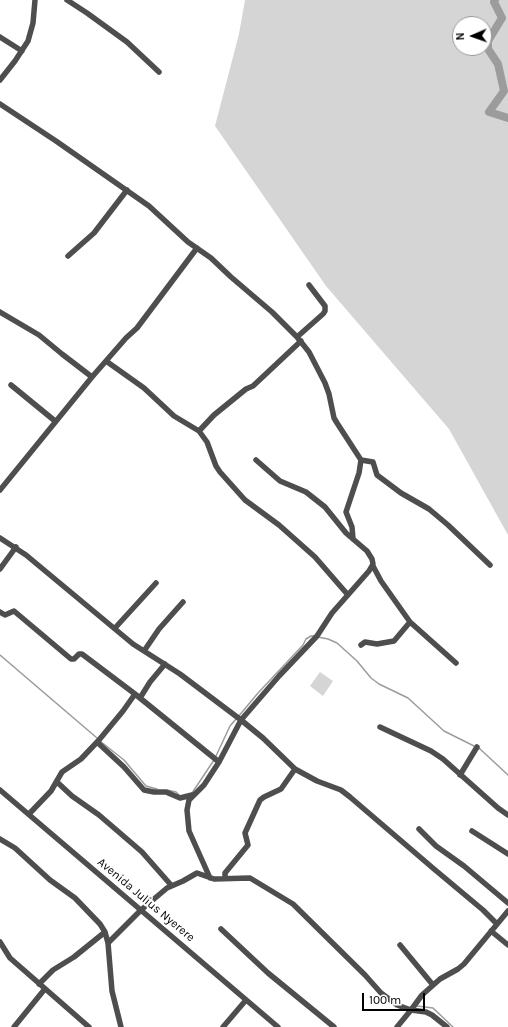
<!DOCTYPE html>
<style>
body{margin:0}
#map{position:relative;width:508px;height:1027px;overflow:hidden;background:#fff;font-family:Karla,sans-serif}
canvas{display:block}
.north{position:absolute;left:452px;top:16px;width:40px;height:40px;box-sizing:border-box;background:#fff;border:1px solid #999;border-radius:50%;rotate:268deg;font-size:11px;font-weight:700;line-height:16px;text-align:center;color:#000}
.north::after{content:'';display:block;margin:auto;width:14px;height:18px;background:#000;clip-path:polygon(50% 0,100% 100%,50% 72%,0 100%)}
.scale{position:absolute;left:362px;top:993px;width:63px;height:18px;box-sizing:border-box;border:2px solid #000;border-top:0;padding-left:5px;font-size:12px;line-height:14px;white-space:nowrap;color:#000;-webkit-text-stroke:3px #fff;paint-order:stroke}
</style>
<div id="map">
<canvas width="508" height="1027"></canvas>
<div class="north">N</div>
<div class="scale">100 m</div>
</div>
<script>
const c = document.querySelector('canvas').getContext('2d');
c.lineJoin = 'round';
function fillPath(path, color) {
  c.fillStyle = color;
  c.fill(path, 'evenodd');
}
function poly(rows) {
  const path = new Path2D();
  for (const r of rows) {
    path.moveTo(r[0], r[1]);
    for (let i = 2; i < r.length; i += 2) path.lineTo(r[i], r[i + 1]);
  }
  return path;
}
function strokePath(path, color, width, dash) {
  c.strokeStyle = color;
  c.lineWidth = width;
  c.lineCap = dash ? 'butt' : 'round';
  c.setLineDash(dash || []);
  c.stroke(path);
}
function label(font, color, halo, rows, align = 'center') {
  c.font = font + ' Karla,sans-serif';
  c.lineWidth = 4;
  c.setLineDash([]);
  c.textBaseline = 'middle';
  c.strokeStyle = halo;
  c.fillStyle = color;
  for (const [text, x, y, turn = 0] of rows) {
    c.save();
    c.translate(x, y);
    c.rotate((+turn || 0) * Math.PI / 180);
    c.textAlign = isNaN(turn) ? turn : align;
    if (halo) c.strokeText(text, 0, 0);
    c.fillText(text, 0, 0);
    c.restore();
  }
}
const green = poly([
 [245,0,508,0,508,535,449,429,326,286,215,126,239,34],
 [460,24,484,24,484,48,460,48],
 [320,672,333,681,323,696,310,686]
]);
const stream = poly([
 [318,637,328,639,337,643,357,661,371,678,379,684,408,698,444,731,480,749,508,775],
 [0,655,97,738],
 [238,717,258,693,303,645,306,639,311,636,314,636],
 [100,741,124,760,146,786,157,789],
 [216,756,230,726,236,719],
 [167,790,176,792,179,795],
 [192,793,214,760],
 [417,1006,433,1008,453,1027]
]);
const river = poly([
 [495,0,494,2,502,18,488,41,488,49,498,64,504,91,489,112,508,118]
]);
const minor = poly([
 [67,0,87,13,127,42,159,72],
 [0,37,22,51],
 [0,80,15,61,28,41,33,23,35,0],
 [0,104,56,141,149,206,188,242,211,258,231,277,272,312,297,337,309,352,325,383,329,394,334,418,337,423,361,460,359,473,346,512,352,527,353,539],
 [68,256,94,233,127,190],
 [0,312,39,335,62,354,92,377],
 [297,337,323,314,325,311,325,306,309,285],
 [106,361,144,388,174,416,199,431,207,442,216,466,220,472,245,500,279,525,315,557,348,595],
 [11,385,55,421],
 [199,431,214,415,246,389,253,386,301,341],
 [361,460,373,462,377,475,401,493,429,509,448,525,490,565],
 [0,490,92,377,126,338,137,328,197,248],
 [0,538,26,555,133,644,180,674,241,720,263,738,295,769,317,781,341,790,350,797,434,869,483,910,497,924],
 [373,566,381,581,410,622,456,663],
 [0,569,16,547],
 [0,612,5,615,14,611,71,659,74,659,79,654,82,654,135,694,219,762],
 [115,628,156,583],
 [361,645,365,642,377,644,394,641,410,622],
 [144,651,159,629,183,602],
 [140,698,150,682,165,664],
 [380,727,431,751,443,759,498,808,508,815],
 [97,742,124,767,144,790,154,792,166,792,180,798,192,795],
 [460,775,477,747],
 [57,782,72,796,99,815,142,852,171,885],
 [0,790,278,1027],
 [29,814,51,791,62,772,81,759,99,740,123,711,135,694],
 [419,829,436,846,464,866,508,903],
 [472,831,508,854],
 [0,839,15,848,50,880,75,898,100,924,105,932,108,943,112,991,121,1027],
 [210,878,189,831,187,810,189,800,204,785,219,762,241,720,279,676,317,636,332,613,369,571,373,564,372,559,367,551,346,533,325,507,306,492,280,481,256,460],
 [225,878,225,873,248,845,245,833,260,800,264,797,281,789,295,769],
 [221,929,268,973,334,1027],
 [491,931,508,945],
 [0,942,10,958,89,1027],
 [108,943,141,910,167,888,183,881,197,873,214,879,250,878,293,904,365,975,381,993,397,1005,411,1010,397,1027],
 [400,945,433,985],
 [39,984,53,970,74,957,105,932],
 [14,1027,44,990],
 [223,1027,246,1000],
 [447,1027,432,1015,426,1012,411,1010,422,995,440,979,458,969,464,964,508,911]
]);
const streetNames = [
 ["Avenida Julius Nyerere",146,900,40]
];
fillPath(green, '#d5d5d5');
strokePath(stream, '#9c9c9c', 1.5);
strokePath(river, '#9c9c9c', 8);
strokePath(minor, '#4e4e4e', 5.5);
label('12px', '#000', '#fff', streetNames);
</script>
